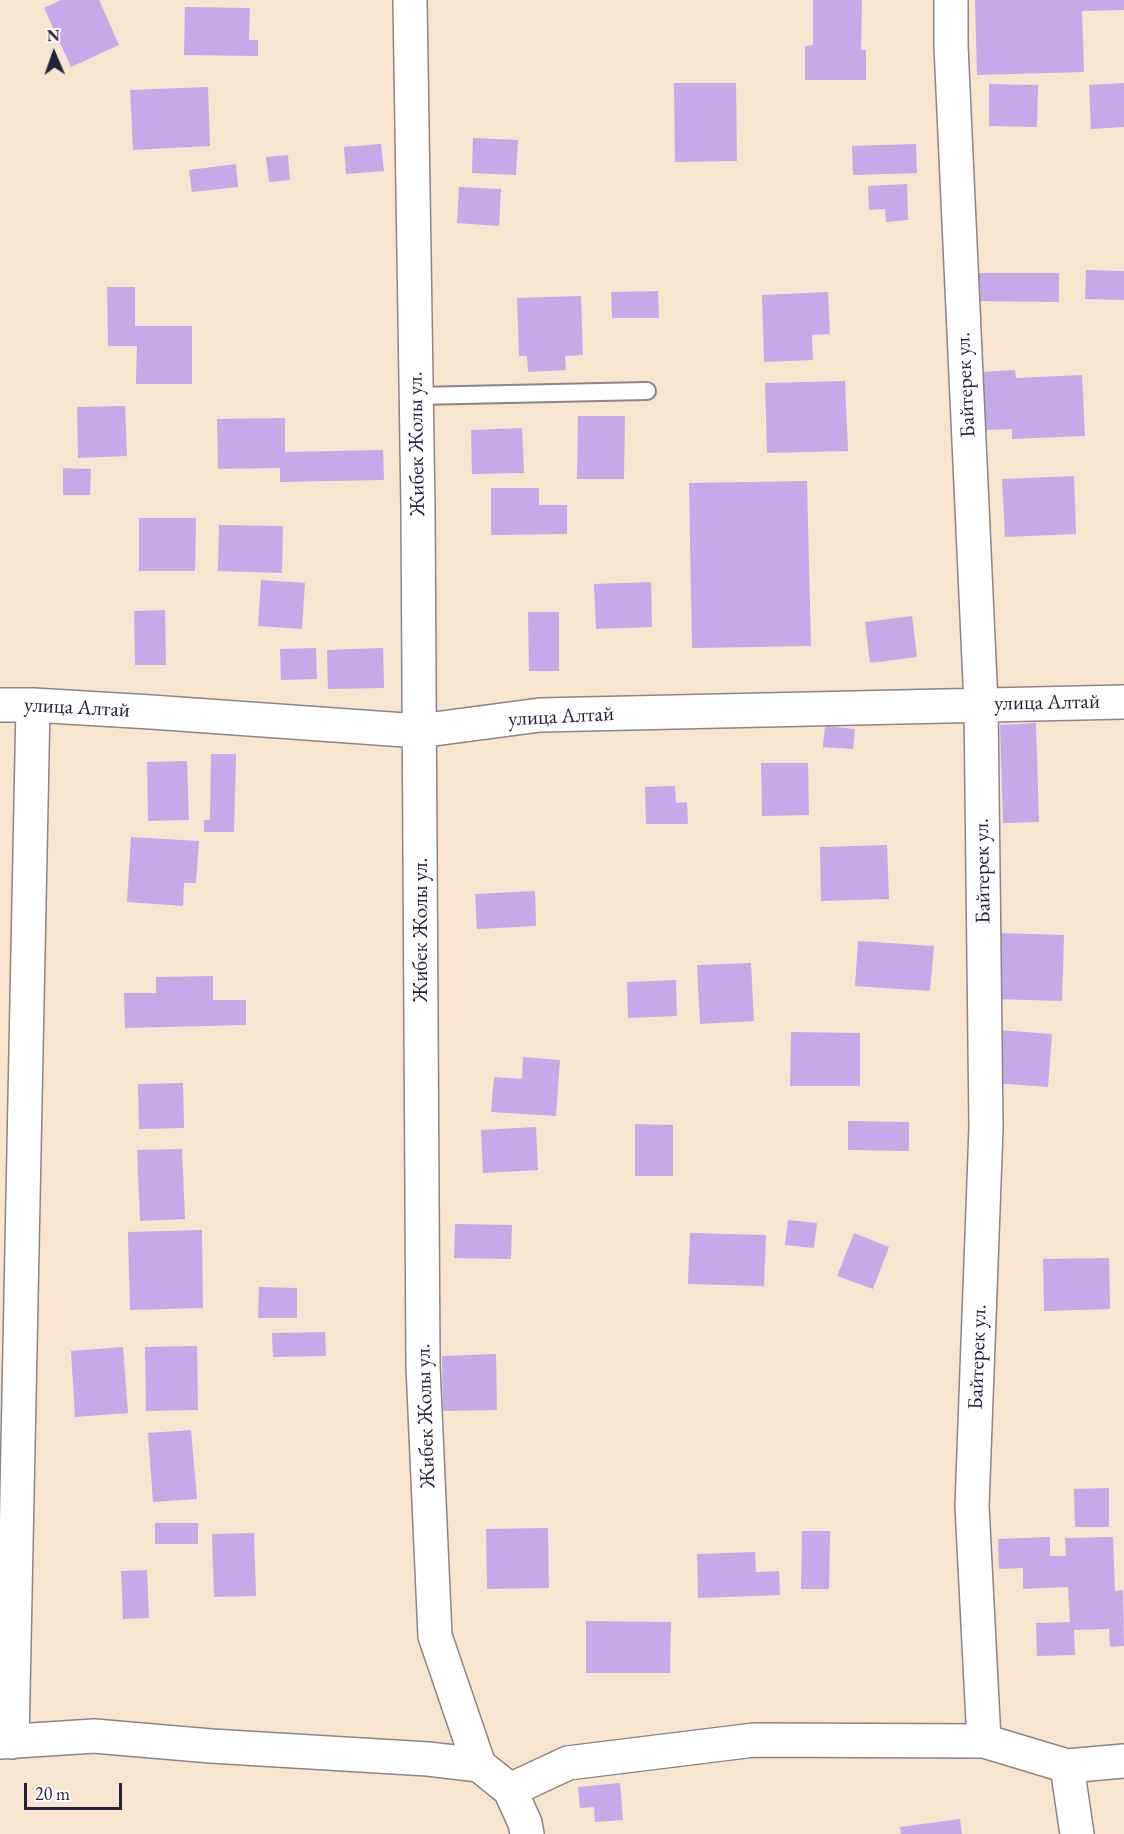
<!DOCTYPE html>
<meta charset="utf-8">
<style>
body{margin:0}
#map{position:relative;width:1124px;height:1834px;overflow:hidden;background:#f7e5d0;font-family:"EB Garamond",serif}
canvas{display:block}
.north{position:absolute;left:24px;top:24px;width:60px;height:60px;-webkit-text-stroke:4px #fff;paint-order:stroke;rotate:358deg;font-size:16px;font-weight:700;line-height:24px;text-align:center;color:#22223b}
.north::after{content:'';display:block;margin:auto;width:21px;height:27px;background:#22223b;clip-path:polygon(50% 0,100% 100%,50% 72%,0 100%)}
.scale{position:absolute;left:24px;top:1783px;width:98px;height:27px;box-sizing:border-box;border:3px solid #22223b;border-top:0;padding-left:8px;font-size:18px;line-height:21px;white-space:nowrap;color:#22223b;-webkit-text-stroke:4px #fff;paint-order:stroke}
</style>
<div id="map">
<canvas width="1124" height="1834"></canvas>
<div class="north">N</div>
<div class="scale">20 m</div>
</div>
<script>
const c = document.querySelector('canvas').getContext('2d');
c.lineJoin = 'round';
function fillPath(path, color) {
  c.fillStyle = color;
  c.fill(path, 'evenodd');
}
function poly(rows) {
  const path = new Path2D();
  for (const r of rows) {
    path.moveTo(r[0], r[1]);
    for (let i = 2; i < r.length; i += 2) path.lineTo(r[i], r[i + 1]);
  }
  return path;
}
function strokePath(path, color, width, dash) {
  c.strokeStyle = color;
  c.lineWidth = width;
  c.lineCap = dash ? 'butt' : 'round';
  c.setLineDash(dash || []);
  c.stroke(path);
}
function label(font, color, halo, rows, align = 'center') {
  c.font = font + ' "EB Garamond",serif';
  c.lineWidth = 4.5;
  c.setLineDash([]);
  c.textBaseline = 'middle';
  c.strokeStyle = halo;
  c.fillStyle = color;
  for (const [text, x, y, turn = 0] of rows) {
    c.save();
    c.translate(x, y);
    c.rotate((+turn || 0) * Math.PI / 180);
    c.textAlign = isNaN(turn) ? turn : align;
    if (halo) c.strokeText(text, 0, 0);
    c.fillText(text, 0, 0);
    c.restore();
  }
}
const building = poly([
 [61,0,99,0,119,45,71,67,44,8],
 [813,0,862,0,861,50,866,50,866,80,805,80,805,46,813,45],
 [975,0,1124,0,1124,10,1082,11,1084,72,977,75],
 [185,7,250,8,249,40,258,40,258,56,184,55],
 [674,83,736,83,737,161,675,162],
 [1124,83,1124,127,1091,129,1089,85],
 [989,84,1038,85,1037,127,989,126],
 [208,87,210,146,133,150,130,90],
 [473,138,518,140,516,175,472,173],
 [381,144,384,171,346,174,344,147],
 [916,144,917,173,853,175,852,146],
 [288,155,290,180,269,182,266,157],
 [236,164,238,187,192,192,189,170],
 [907,184,908,220,886,222,885,209,869,210,868,186],
 [459,187,501,189,499,226,457,223],
 [1086,270,1124,271,1124,300,1085,299],
 [973,273,1059,273,1059,302,973,301],
 [107,287,135,287,135,326,192,326,192,384,136,384,137,346,108,346],
 [658,291,659,318,612,318,611,292],
 [828,292,830,334,812,335,813,360,764,362,762,295],
 [581,296,583,355,565,356,566,370,528,372,527,356,519,356,517,298],
 [1015,370,1016,378,1082,375,1085,436,1012,439,1012,429,983,430,981,372],
 [845,381,848,451,767,453,765,383],
 [125,406,127,456,78,458,77,407],
 [578,416,625,416,624,479,577,479],
 [285,418,285,452,383,450,384,480,280,482,280,468,218,469,217,419],
 [522,428,524,473,472,474,471,430],
 [63,468,91,469,90,495,63,495],
 [1074,476,1076,534,1005,537,1002,479],
 [807,481,811,646,692,648,689,483],
 [491,488,539,488,539,505,567,505,567,534,491,535],
 [139,518,196,518,195,571,139,571],
 [219,525,283,526,282,573,218,571],
 [261,580,305,583,302,629,258,626],
 [651,582,652,627,596,629,594,584],
 [165,610,166,665,135,665,134,611],
 [528,612,559,612,559,671,529,671],
 [912,616,917,657,870,663,865,622],
 [316,648,317,679,281,680,280,649],
 [383,648,384,688,328,689,327,650],
 [1036,723,1039,822,1003,823,1000,725],
 [825,726,855,729,853,749,823,747],
 [211,754,236,754,234,832,204,832,204,820,210,820],
 [187,761,189,820,148,821,147,762],
 [761,763,808,763,809,815,762,816],
 [675,786,676,803,687,802,688,824,646,824,645,787],
 [131,837,199,841,196,883,184,883,183,906,127,902],
 [887,845,889,899,821,901,820,847],
 [535,891,536,926,477,929,475,894],
 [996,933,1064,935,1062,1001,994,999],
 [858,941,934,946,930,991,855,986],
 [751,963,754,1021,700,1024,697,965],
 [213,976,213,1000,246,1000,246,1025,125,1028,124,993,156,993,156,977],
 [676,980,677,1016,628,1018,627,982],
 [998,1030,1052,1034,1048,1087,994,1083],
 [791,1032,860,1033,860,1086,790,1086],
 [523,1057,560,1060,556,1116,491,1112,494,1077,522,1079],
 [183,1083,184,1128,139,1129,138,1084],
 [848,1121,909,1122,909,1151,848,1150],
 [635,1124,673,1125,673,1176,635,1176],
 [536,1127,538,1170,483,1173,481,1130],
 [182,1149,185,1219,140,1221,137,1150],
 [788,1220,817,1223,814,1248,785,1245],
 [455,1224,512,1225,511,1259,454,1258],
 [202,1230,203,1308,130,1310,128,1232],
 [690,1233,766,1235,764,1286,688,1284],
 [854,1233,889,1247,873,1289,837,1276],
 [1109,1258,1110,1309,1044,1311,1043,1259],
 [259,1287,297,1288,297,1318,258,1318],
 [325,1332,326,1356,273,1357,272,1333],
 [197,1346,198,1410,146,1411,145,1347],
 [123,1347,128,1413,75,1417,71,1351],
 [496,1354,497,1410,443,1411,442,1356],
 [191,1430,197,1499,153,1502,148,1433],
 [1109,1488,1109,1527,1075,1527,1074,1489],
 [155,1523,198,1523,198,1544,155,1544],
 [548,1528,549,1588,487,1589,486,1529],
 [802,1531,830,1531,829,1589,801,1589],
 [254,1533,256,1596,214,1597,212,1534],
 [1050,1537,1050,1556,1066,1556,1065,1538,1113,1537,1115,1591,1123,1590,1124,1646,1110,1647,1109,1629,1074,1630,1075,1655,1037,1656,1036,1623,1070,1622,1068,1587,1023,1589,1023,1568,999,1569,998,1539],
 [755,1552,756,1572,779,1571,780,1595,698,1598,697,1554],
 [147,1570,149,1618,123,1619,121,1571],
 [586,1621,671,1622,670,1673,586,1673],
 [620,1783,623,1820,595,1822,594,1807,580,1808,578,1787],
 [960,1819,962,1834,901,1834,900,1827]
]);
const lane = poly([
 [416,396,647,391]
]);
const street = poly([
 [410,0,418,508,423,1366,435,1636,479,1765,510,1790,525,1823,527,1834],
 [951,0,951,46,981,704,986,1128,972,1506,984,1741],
 [0,705,33,705,151,712,419,731,540,715,1124,702],
 [0,1742,94,1736,211,1746,428,1759,479,1765],
 [12,1742,33,705],
 [1067,1766,1077,1834],
 [510,1790,568,1763,754,1740,984,1741,1067,1766,1124,1761]
]);
const streetNames = [
 ["Байтерек ул.",966,385,-93],
 ["Жибек Жолы ул.",417,444,-91],
 ["улица Алтай",1047,703,-1],
 ["улица Алтай",77,708,3],
 ["улица Алтай",561,717,-3],
 ["Байтерек ул.",983,871,-91],
 ["Жибек Жолы ул.",421,930,-90],
 ["Байтерек ул.",978,1357,-88],
 ["Жибек Жолы ул.",426,1416,-92]
];
fillPath(building, '#c4aae9');
strokePath(lane, '#8c8486', 20);
strokePath(street, '#8c8486', 36);
strokePath(lane, '#fff', 16);
strokePath(street, '#fff', 33);
label('21px', '#22223b', '#fff', streetNames);
</script>
